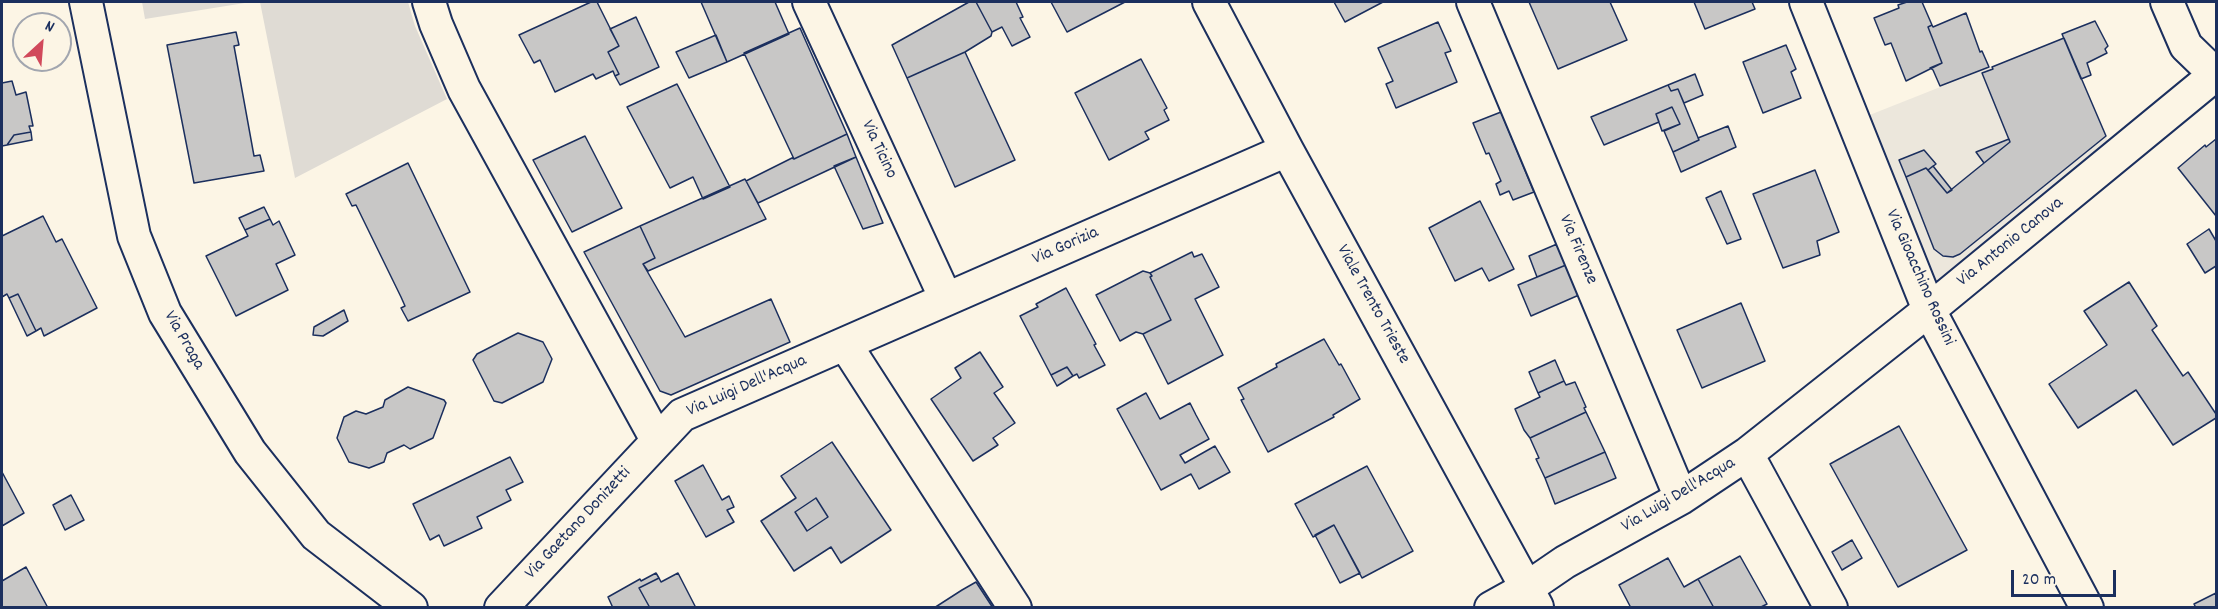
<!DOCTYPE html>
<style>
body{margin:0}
#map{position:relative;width:2218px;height:609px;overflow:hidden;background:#fcf5e5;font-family:Dekko,sans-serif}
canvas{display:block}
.frame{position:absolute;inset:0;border:3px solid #1b2f5e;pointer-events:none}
.north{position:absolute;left:12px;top:12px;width:60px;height:60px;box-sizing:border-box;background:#fcf5e5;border:2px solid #a2a6af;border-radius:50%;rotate:26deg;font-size:16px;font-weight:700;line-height:24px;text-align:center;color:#1b2f5e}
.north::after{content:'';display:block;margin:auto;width:21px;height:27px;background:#d1495b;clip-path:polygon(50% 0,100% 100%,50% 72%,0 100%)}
.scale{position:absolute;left:2011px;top:570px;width:105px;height:27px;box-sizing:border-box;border:3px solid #1b2f5e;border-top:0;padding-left:8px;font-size:18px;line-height:21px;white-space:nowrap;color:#1b2f5e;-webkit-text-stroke:4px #fcf5e5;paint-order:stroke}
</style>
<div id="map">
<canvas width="2218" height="609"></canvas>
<div class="frame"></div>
<div class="north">N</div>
<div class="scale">20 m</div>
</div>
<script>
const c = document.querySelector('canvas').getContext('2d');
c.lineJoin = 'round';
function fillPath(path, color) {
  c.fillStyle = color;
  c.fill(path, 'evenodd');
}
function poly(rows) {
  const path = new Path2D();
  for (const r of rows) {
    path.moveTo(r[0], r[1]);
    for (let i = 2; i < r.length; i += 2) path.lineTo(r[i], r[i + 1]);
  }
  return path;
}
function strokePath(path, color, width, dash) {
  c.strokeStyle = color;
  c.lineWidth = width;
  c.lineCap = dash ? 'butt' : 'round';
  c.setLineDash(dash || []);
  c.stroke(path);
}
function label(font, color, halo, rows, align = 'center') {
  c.font = font + ' Dekko,sans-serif';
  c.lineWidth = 4.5;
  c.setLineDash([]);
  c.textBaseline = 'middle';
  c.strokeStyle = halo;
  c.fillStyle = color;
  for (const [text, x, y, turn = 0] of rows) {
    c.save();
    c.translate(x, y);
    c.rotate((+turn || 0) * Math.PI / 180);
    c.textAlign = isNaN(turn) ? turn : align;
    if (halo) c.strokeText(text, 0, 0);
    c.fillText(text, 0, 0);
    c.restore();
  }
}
const built = poly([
 [2064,38,2114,155,1930,306,1857,120]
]);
const green = poly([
 [142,2,251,2,145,19],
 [260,2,408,2,415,26,447,99,295,178]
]);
const building = poly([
 [591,2,597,2,619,46,608,52,619,74,615,76,613,71,596,79,593,74,555,92,540,60,534,63,519,35,591,2],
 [701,2,775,2,789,34,727,62,701,2],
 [969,2,976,2,992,32,991,36,965,52,907,78,892,45,969,2],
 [976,2,1016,2,1023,17,1020,18,1030,37,1012,46,1002,27,992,32,976,2],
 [1051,2,1125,2,1067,32,1051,2],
 [1334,2,1383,2,1345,22,1334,2],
 [1529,2,1610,2,1627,40,1558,69,1529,2],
 [1694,2,1752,2,1755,9,1705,29,1694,2],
 [1907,2,1922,2,1932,25,1928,27,1942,63,1906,81,1891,43,1885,45,1874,18,1899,8,1898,5,1907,2],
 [1966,13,1980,52,1982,51,1989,67,1940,86,1933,70,1930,68,1942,63,1928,27,1932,25,1933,27,1966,13],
 [636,17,659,67,620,85,615,76,619,74,608,52,619,46,610,29,636,17],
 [2095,21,2108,46,2105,49,2107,53,2087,63,2091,75,2081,79,2062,34,2095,21],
 [1438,22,1451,51,1445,53,1457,82,1396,108,1386,84,1393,81,1378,48,1438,22],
 [800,28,847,134,794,159,744,53,800,28],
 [236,32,239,45,234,46,254,156,260,155,264,171,194,183,167,45,236,32],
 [716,35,727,62,689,78,676,52,716,35],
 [2064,38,2106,136,1960,254,1953,257,1943,256,1934,249,1906,177,1926,168,1947,193,2010,142,1982,73,1993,69,1992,67,2064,38],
 [1786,45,1796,69,1791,72,1801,98,1763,113,1743,62,1786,45],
 [965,52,1015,160,955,187,907,78,965,52],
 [1141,59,1167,108,1164,110,1169,120,1145,132,1149,139,1109,160,1075,93,1141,59],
 [1695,74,1703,95,1684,103,1678,89,1671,91,1668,85,1695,74],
 [12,81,16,95,26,92,33,126,29,126,31,132,14,135,7,145,2,146,2,83,12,81],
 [677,84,730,187,703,199,693,177,670,188,627,107,677,84],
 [1668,85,1671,91,1678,89,1699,140,1673,152,1664,131,1680,124,1672,107,1656,114,1659,122,1604,145,1591,117,1668,85],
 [1672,107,1680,124,1662,131,1656,114,1672,107],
 [1501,112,1534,192,1513,200,1509,191,1500,195,1496,184,1501,181,1489,153,1486,154,1473,123,1501,112],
 [1728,126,1736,147,1681,172,1673,152,1699,140,1698,138,1728,126],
 [31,132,32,140,7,145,14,135,31,132],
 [847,134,856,157,758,203,746,181,792,158,794,159,847,134],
 [585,136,622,208,572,232,533,160,585,136],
 [2009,139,2010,142,1984,163,1976,152,2009,139],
 [2216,139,2216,216,2178,168,2205,145,2206,147,2216,139],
 [1924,150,1936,164,1928,170,1926,168,1906,177,1899,160,1924,150],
 [856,157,883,223,863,229,834,166,856,157],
 [408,163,470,292,408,321,401,308,405,306,401,297,356,205,352,206,346,194,408,163],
 [1933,166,1952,190,1947,193,1928,170,1933,166],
 [1815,170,1839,232,1817,241,1820,255,1783,268,1753,194,1815,170],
 [745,179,766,219,648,271,643,264,655,258,640,226,745,179],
 [1721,191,1741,239,1727,244,1706,198,1721,191],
 [1480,201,1514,269,1489,281,1482,268,1455,281,1429,228,1480,201],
 [264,207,270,219,245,230,239,218,264,207],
 [43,216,56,242,62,239,97,308,44,336,41,328,36,331,18,294,9,298,7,294,2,297,2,236,43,216],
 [270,219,273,225,279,221,295,255,276,264,288,290,236,316,206,256,248,236,245,230,270,219],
 [640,226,655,258,643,264,685,337,771,299,790,342,671,395,660,391,584,252,640,226],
 [2209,229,2216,241,2216,266,2205,273,2187,244,2209,229],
 [1557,244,1566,265,1537,277,1529,256,1557,244],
 [1192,252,1194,257,1202,254,1219,287,1195,299,1223,355,1168,384,1143,334,1171,320,1150,277,1152,276,1150,273,1192,252],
 [1566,265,1579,295,1531,316,1518,285,1566,265],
 [1143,271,1150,273,1152,276,1150,277,1171,320,1143,334,1136,332,1120,341,1096,295,1143,271],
 [2129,282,2157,326,2152,330,2183,376,2188,372,2216,414,2216,418,2173,445,2136,390,2078,428,2049,384,2107,345,2084,311,2129,282],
 [1066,288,1096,344,1094,345,1105,365,1079,378,1077,374,1073,376,1067,367,1051,375,1020,316,1038,307,1036,304,1066,288],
 [18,294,36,331,27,336,9,298,18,294],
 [1741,303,1765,361,1702,388,1677,330,1741,303],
 [344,310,348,321,323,336,313,335,314,327,344,310],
 [518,333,543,342,552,359,543,382,502,403,494,401,473,360,477,354,518,333],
 [1324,339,1339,365,1341,364,1360,399,1333,415,1334,417,1268,452,1241,400,1244,399,1238,388,1277,367,1276,364,1324,339],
 [980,352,1003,387,994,393,1015,423,993,438,998,445,973,461,931,399,961,378,955,368,980,352],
 [1555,360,1564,381,1538,393,1529,372,1555,360],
 [1067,367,1073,376,1057,386,1051,375,1067,367],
 [1564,381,1566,385,1575,382,1586,407,1584,408,1586,412,1530,438,1524,430,1515,409,1540,397,1538,393,1564,381],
 [408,387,444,400,446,403,433,438,410,449,404,445,387,453,384,462,369,468,349,462,337,438,344,417,356,411,366,414,383,407,385,400,408,387],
 [1146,393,1160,419,1190,403,1196,415,1209,439,1180,455,1185,463,1215,446,1230,472,1199,489,1191,474,1161,490,1117,409,1146,393],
 [1586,412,1605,452,1545,478,1536,459,1539,458,1530,438,1586,412],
 [1899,426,1967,550,1898,587,1830,464,1899,426],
 [832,442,891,530,841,563,831,547,794,571,761,521,796,498,781,476,832,442],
 [816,498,828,517,807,531,795,512,816,498],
 [1605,452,1616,478,1555,504,1545,478,1605,452],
 [510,457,523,482,506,490,511,500,477,517,482,528,444,546,439,535,430,540,413,504,510,457],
 [703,465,722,500,729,496,734,507,727,510,734,522,706,537,675,481,703,465],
 [1367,466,1413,551,1362,578,1334,525,1313,537,1295,504,1367,466],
 [2,472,24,513,2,526,2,472],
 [71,495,84,520,65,530,53,505,71,495],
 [816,498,828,517,807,531,795,512,816,498],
 [1334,525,1360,573,1340,583,1315,535,1334,525],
 [1852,540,1862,558,1842,570,1832,552,1852,540],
 [1740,556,1767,604,1759,608,1714,608,1698,579,1740,556],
 [1668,558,1684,587,1698,579,1714,608,1631,608,1619,585,1668,558],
 [26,567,48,608,2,608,2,581,26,567],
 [656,573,659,578,639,588,650,608,613,608,608,597,640,579,641,581,656,573],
 [678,573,696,608,650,608,639,588,659,578,661,582,678,573],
 [976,582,993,608,934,608,962,590,976,582],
 [2216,593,2216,608,2196,608,2194,604,2216,593]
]);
const minor = poly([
 [86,2,134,236,165,313,250,452,316,535,411,608],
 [429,2,436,24,464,89,657,440],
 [809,2,946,299],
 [1209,2,1287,150,1537,607],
 [1473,2,1681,498],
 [1806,2,1929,310,2087,608],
 [2167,2,2186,46,2216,75],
 [845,344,1015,608],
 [1747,454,1831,608],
 [501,608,682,415,1287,150],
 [1491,608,1527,588,1565,562,1681,498,1747,454,1929,310,2216,74]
]);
const streetNames = [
 ["Via Ticino",878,150,65],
 ["Via Antonio Canova",2011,243,-39],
 ["Via Gorizia",1066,247,-24],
 ["Via Firenze",1577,250,67],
 ["Via Gioacchino Rossini",1919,278,66],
 ["Viale Trento Trieste",1372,305,61],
 ["Via Praga",183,341,60],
 ["Via Luigi Dell'Acqua",747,387,-24],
 ["Via Luigi Dell'Acqua",1679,496,-31],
 ["Via Gaetano Donizetti",579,524,-47]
];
fillPath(built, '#ece7dc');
fillPath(green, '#dfdbd4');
fillPath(building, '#c8c7c6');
strokePath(building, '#1b2f5e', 1.5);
strokePath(minor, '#1b2f5e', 36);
strokePath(minor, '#fcf5e5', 32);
label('18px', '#1b2f5e', '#fcf5e5', streetNames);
</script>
